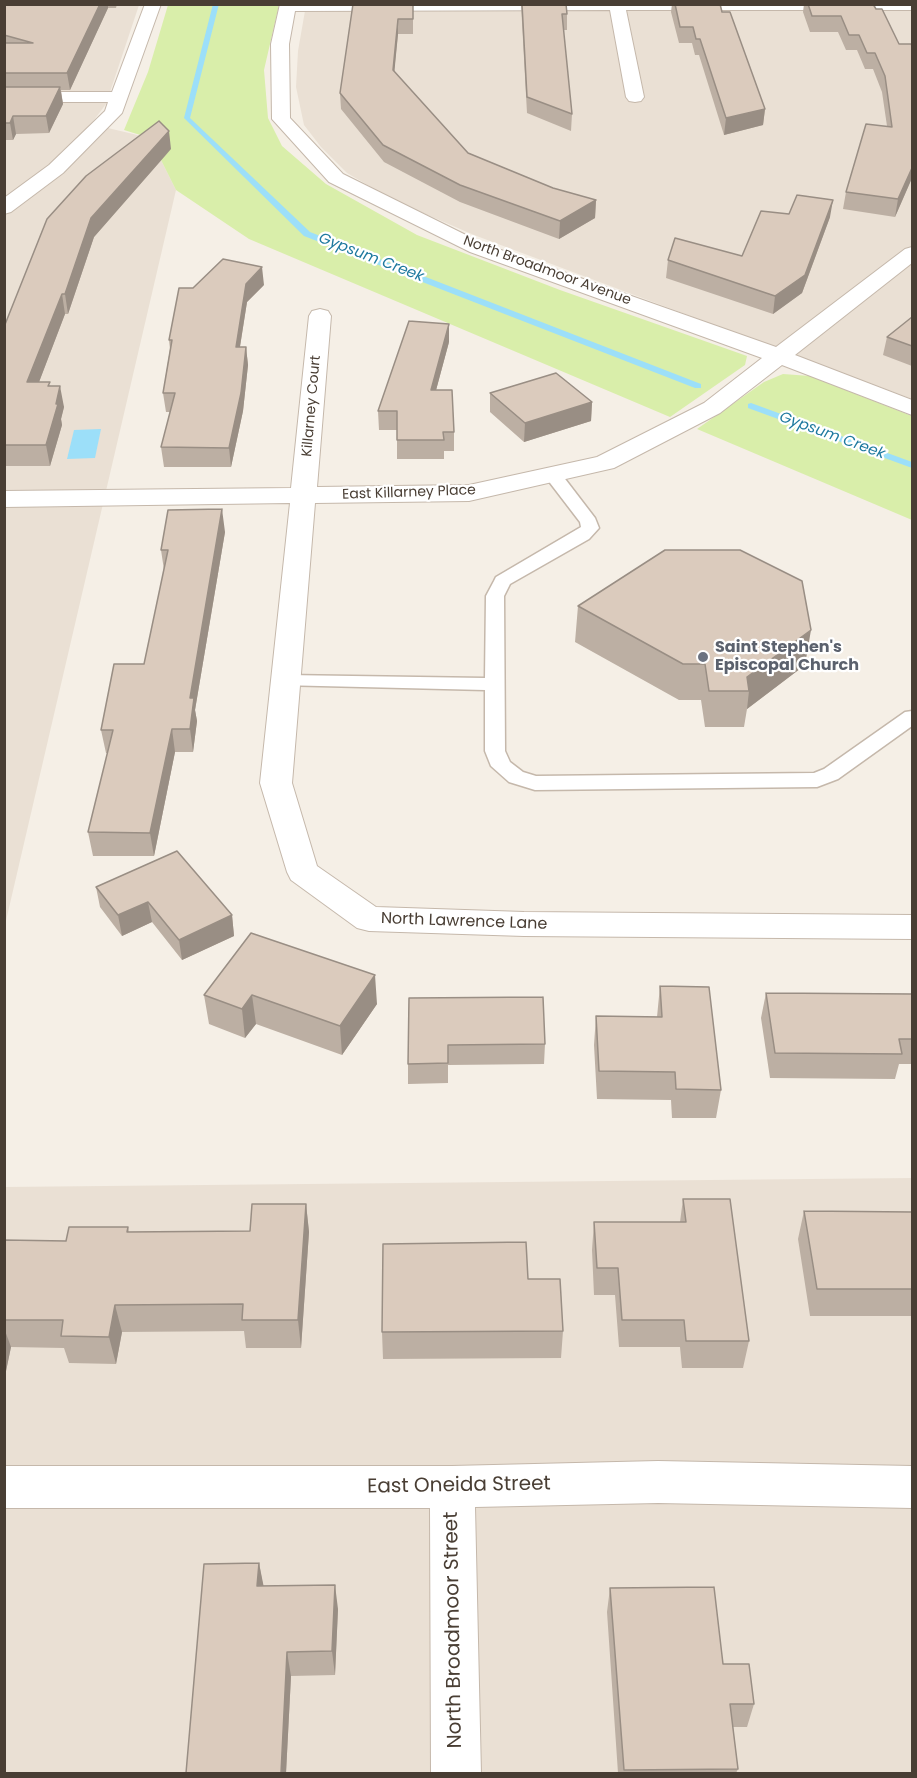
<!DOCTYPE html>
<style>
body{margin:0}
#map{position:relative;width:917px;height:1778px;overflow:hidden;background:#f5efe6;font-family:Poppins,sans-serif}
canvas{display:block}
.frame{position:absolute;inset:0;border:6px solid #493e34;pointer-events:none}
</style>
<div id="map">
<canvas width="917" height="1778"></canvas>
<div class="frame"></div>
</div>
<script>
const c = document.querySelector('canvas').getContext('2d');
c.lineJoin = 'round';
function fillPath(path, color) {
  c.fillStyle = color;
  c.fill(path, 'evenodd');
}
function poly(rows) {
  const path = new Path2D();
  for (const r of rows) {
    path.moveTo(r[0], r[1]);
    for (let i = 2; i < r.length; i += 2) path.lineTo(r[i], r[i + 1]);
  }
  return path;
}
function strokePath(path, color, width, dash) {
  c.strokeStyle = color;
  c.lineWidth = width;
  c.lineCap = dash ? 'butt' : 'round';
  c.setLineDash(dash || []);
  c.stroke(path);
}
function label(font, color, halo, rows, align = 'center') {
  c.font = font + ' Poppins,sans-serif';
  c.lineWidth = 4.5;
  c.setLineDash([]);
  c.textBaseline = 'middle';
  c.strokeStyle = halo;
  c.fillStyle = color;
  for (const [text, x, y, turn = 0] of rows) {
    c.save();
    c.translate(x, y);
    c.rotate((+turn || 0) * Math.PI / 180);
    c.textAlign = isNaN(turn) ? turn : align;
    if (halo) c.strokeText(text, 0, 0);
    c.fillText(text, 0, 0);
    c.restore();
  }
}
const residential = poly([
 [5,5,139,5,106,104,91,124,150,138,176,190,5,925],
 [306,5,912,5,912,399,474,235,393,200,347,173,321,147,304,125,296,87,298,51],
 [912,1178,912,1773,5,1773,4,1187]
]);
const green = poly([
 [168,5,279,5,264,70,268,118,282,146,326,184,417,235,560,290,747,356,745,365,670,417,249,239,176,190,150,138,124,130,148,72],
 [783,374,810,376,912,416,912,520,697,429,764,382]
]);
const water = poly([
 [101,429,95,458,67,459,74,430]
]);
const stream = poly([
 [213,4,219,4,190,118,310,232,701,384,701,388,695,388,304,236,184,118,213,4],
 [751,403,912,462,912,468,748,408,748,404,751,403]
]);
const service = poly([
 [553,470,559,471,595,518,599,528,589,539,510,584,504,596,505,751,510,762,523,772,536,776,814,773,824,769,905,712,912,711,912,726,838,779,817,787,535,790,509,782,491,766,485,751,485,690,279,685,276,681,279,677,286,675,485,678,486,596,494,581,496,577,581,527,580,522,544,475,547,471,553,470]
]);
const minor = poly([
 [145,4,161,4,122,113,63,173,11,212,4,214,4,198,49,165,105,111,108,102,4,102,4,92,112,92,145,4],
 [280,4,912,4,912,10,626,10,644,97,641,101,635,102,629,101,626,97,610,10,295,11,289,44,290,118,343,174,484,244,776,347,905,249,912,247,912,263,795,355,912,400,912,415,782,365,720,413,614,468,469,501,315,503,292,783,317,866,376,907,524,912,912,915,912,939,524,936,369,931,357,928,291,880,287,872,260,783,290,503,4,507,4,491,291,488,309,316,312,311,320,309,328,311,331,316,317,487,469,485,597,457,704,403,762,358,470,252,329,182,272,119,271,44,280,4],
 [658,1461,912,1466,912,1508,658,1503,475,1507,481,1774,431,1774,430,1508,4,1508,4,1466,452,1466,658,1461]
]);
const wall = poly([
 [4,4,117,4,116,8,108,8,70,90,61,90,63,104,49,133,16,134,13,140,4,140],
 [353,4,413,4,413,34,398,34,394,72,468,153,553,188,596,200,595,218,559,239,460,202,384,162,341,109,340,93],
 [521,4,566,4,567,14,567,30,563,30,572,114,571,131,527,113],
 [672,4,720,4,722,12,765,109,763,125,724,135,699,55,695,55,692,43,679,43,671,12],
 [804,4,873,4,912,178,895,217,843,209,846,192,887,126,882,92,873,69,865,69,857,50,846,50,838,32,810,32,803,12],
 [171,149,94,237,68,314,65,314,39,382,51,386,64,407,61,419,62,425,50,466,4,466,4,327],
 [789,214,830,217,802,293,773,314,666,278,668,260,742,256],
 [264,285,247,302,240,347,246,347,248,365,243,411,231,467,164,467,161,447,170,412,166,412,163,393,170,349,169,340],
 [912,317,912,366,883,355,887,337],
 [449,342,436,390,454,432,454,451,444,451,444,459,397,459,397,430,379,430,378,411],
 [490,393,592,402,591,421,524,442,490,412],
 [225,532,195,710,197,721,193,752,175,752,154,856,93,856,88,832,108,753,106,753,101,730,144,664,164,570,161,550],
 [578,606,805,665,747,709,744,727,705,727,701,700,679,700,575,642],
 [96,887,232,915,234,936,182,960,152,922,122,936,100,907],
 [251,933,377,1004,342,1055,256,1024,245,1038,209,1024,204,995],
 [660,986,721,1090,716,1118,672,1118,671,1100,597,1099,594,1045,596,1016,657,1017],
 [766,993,912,994,912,1064,899,1064,895,1079,770,1078,761,1018],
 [409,998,545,1044,544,1064,448,1065,448,1083,408,1084,408,1064],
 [683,1199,749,1341,743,1368,682,1368,680,1347,619,1347,615,1295,594,1295,592,1250,594,1222,680,1222],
 [306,1204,309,1232,301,1348,246,1348,244,1331,122,1332,116,1364,69,1363,64,1348,11,1347,6,1371,4,1371,4,1240,66,1241,128,1227,129,1232,250,1231],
 [804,1211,912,1212,912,1316,810,1316,798,1239],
 [528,1279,563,1331,561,1358,383,1359,382,1332],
 [259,1563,263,1586,338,1609,335,1675,291,1676,286,1773],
 [610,1588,723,1664,754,1704,747,1727,733,1727,738,1769,736,1773,618,1773,607,1612]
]);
const shadedWall = poly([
 [100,4,108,4,108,8,70,90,67,73],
 [398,19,398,34,393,86,393,70],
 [60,87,63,104,49,133,46,116],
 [765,109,763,125,724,135,726,118],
 [13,116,16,134,13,140,10,123],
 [169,131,171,149,94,237,68,314,65,294,91,218],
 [912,168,912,178,895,217,898,199],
 [596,200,595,218,559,239,560,221],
 [833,200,830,217,802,293,773,314,775,296],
 [262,267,264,285,247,302,237,365,236,347,246,284],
 [62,294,65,314,31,403,27,382],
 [449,324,449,342,431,409,431,390],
 [246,347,248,365,243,411,231,467,229,448],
 [60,386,64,407,61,419,62,425,50,466,46,445],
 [592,402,591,421,524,442,525,423],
 [222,509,225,532,195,710,197,721,193,752,190,729,190,698],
 [811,630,805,665,747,709,749,691,747,677],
 [172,729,175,752,154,856,150,833],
 [148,902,152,922,122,936,118,915],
 [232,915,234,936,182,960,179,940],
 [375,975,377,1004,342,1055,340,1026],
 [252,995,256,1024,245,1038,242,1009],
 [306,1204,309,1232,301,1348,298,1320],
 [115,1305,122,1332,116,1364,109,1337],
 [4,1328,11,1347,6,1371,4,1366],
 [259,1563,264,1588,257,1586],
 [335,1585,338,1609,335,1675,332,1651],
 [287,1652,291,1676,286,1773,281,1773]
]);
const building = poly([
 [4,4,100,4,67,73,4,73,4,43,33,43,4,35,4,4],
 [353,4,413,4,413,19,398,19,393,70,468,153,553,188,596,200,560,221,460,185,383,145,340,93,353,4],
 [522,4,566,4,567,14,562,14,572,114,527,97,522,4],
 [675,4,720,4,722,12,730,12,765,109,726,118,700,39,696,39,693,27,680,27,675,4],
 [808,4,873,4,876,9,882,9,899,44,911,44,912,46,912,168,898,199,846,192,866,124,892,127,885,76,875,53,867,53,859,35,849,35,841,16,812,16,808,4],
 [4,87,60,87,46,116,13,116,10,123,4,123,4,87],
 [159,121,169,131,91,218,65,294,62,294,27,382,50,382,48,386,60,386,56,404,58,404,46,445,4,445,4,327,47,219,86,176,159,121],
 [797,195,833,200,805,275,775,296,668,260,675,238,742,256,761,211,789,214,797,195],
 [223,259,262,267,246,284,236,347,246,347,241,393,229,448,161,447,175,393,163,393,172,340,169,340,179,288,193,288,223,259],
 [912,317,912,346,887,337,912,317],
 [409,321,449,324,431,390,452,390,454,432,443,432,444,440,397,440,397,411,378,411,409,321],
 [556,373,592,402,525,423,490,393,556,373],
 [222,509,190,698,194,698,190,729,172,729,150,833,88,832,113,730,101,730,114,664,144,664,168,550,161,550,168,510,222,509],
 [665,550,740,550,802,581,811,630,747,677,749,691,709,691,705,664,683,664,578,606,665,550],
 [177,851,232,915,179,940,148,902,118,915,96,887,177,851],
 [251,933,375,975,340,1026,252,995,242,1009,204,995,251,933],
 [660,986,709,987,721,1090,676,1089,675,1072,599,1071,596,1016,662,1017,660,986],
 [766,993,912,994,912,1039,899,1039,902,1054,775,1053,766,993],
 [543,997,545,1044,448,1045,448,1063,408,1064,409,998,543,997],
 [683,1199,730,1199,749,1341,686,1341,684,1320,622,1320,618,1268,597,1268,594,1222,686,1222,683,1199],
 [252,1204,306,1204,298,1320,242,1320,243,1304,115,1305,109,1337,61,1336,63,1320,4,1320,4,1240,66,1241,69,1227,128,1227,127,1232,250,1231,252,1204],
 [804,1211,912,1212,912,1289,817,1289,804,1211],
 [526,1242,528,1279,560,1279,563,1331,382,1332,383,1244,526,1242],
 [259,1563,257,1586,335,1585,332,1651,287,1652,281,1773,186,1773,204,1564,259,1563],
 [714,1587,723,1664,749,1664,754,1704,730,1704,738,1769,624,1770,610,1588,714,1587]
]);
const markers = [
 [703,657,6,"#6b7280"]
];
const farStreetnames = [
 ["North Broadmoor Avenue",547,271,20],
 ["Killarney Court",312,406,-85],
 ["East Killarney Place",409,493,-2]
];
const farWaternames = [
 ["Gypsum Creek",371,258,21],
 ["Gypsum Creek",832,436,20]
];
const worshipNames = [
 ["Saint Stephen's",715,648],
 ["Episcopal Church",715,666]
];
const streetNames = [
 ["North Lawrence Lane",464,922,2]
];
const nearStreetnames = [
 ["East Oneida Street",459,1486,-1],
 ["North Broadmoor Street",454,1630,-91]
];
fillPath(residential, '#eae0d4');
fillPath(green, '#d9eeaa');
fillPath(water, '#9cdff9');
fillPath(stream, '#9cdff9');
strokePath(service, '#c5b8ab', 3);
strokePath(minor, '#c5b8ab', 2);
fillPath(service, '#fff');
fillPath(minor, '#fff');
fillPath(wall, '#bcafa3');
fillPath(shadedWall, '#998e84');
fillPath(building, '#dbcbbd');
strokePath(building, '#998e84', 1.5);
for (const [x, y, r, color] of markers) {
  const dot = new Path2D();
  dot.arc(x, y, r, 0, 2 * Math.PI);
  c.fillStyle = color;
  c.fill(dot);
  strokePath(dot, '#fff', 2);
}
label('14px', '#493e34', '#fff', farStreetnames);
label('italic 15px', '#1e799f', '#fff', farWaternames);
label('bold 16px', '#5b616d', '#fff', worshipNames, 'left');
label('16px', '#493e34', '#fff', streetNames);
label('20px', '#493e34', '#fff', nearStreetnames);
</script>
